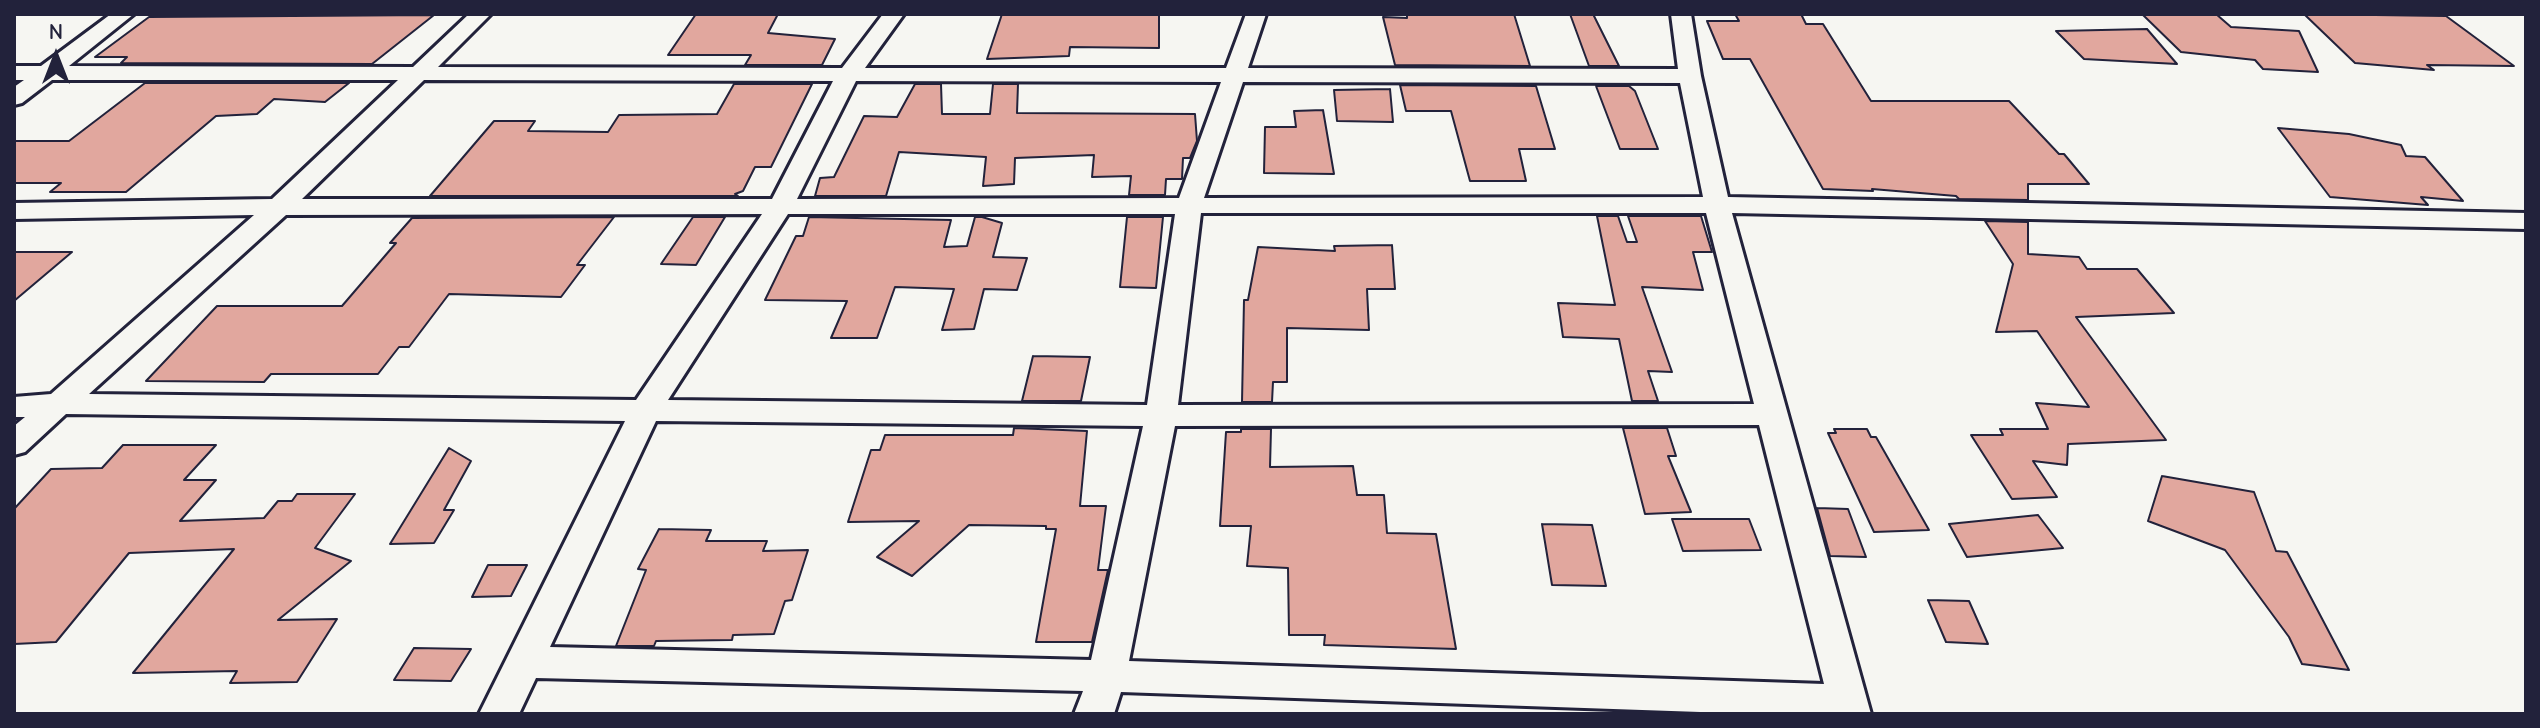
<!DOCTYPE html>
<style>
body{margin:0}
#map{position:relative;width:2540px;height:728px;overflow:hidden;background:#f6f6f2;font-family:"Comic Neue",sans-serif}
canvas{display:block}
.frame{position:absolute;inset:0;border:16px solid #22223b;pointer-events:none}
.north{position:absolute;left:16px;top:16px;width:80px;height:80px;-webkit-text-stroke:6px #f6f6f2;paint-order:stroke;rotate:0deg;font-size:22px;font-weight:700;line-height:32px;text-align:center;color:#22223b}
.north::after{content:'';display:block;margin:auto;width:28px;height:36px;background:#22223b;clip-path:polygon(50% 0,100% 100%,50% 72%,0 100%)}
</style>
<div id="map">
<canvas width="2540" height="728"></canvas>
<div class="frame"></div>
<div class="north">N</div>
</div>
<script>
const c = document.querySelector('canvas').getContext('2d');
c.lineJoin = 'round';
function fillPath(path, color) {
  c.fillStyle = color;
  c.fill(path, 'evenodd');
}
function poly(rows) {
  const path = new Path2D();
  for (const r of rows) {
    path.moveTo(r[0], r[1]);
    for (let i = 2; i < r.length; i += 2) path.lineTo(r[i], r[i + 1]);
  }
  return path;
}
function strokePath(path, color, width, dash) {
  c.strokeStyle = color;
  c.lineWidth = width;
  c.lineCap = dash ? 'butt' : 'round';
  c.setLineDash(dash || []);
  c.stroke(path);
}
const building = poly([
 [696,14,778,14,768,33,835,39,822,65,745,65,751,55,668,55,696,14],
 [1002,14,1159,14,1159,48,1070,47,1069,56,987,59,1002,14],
 [1407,14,1514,14,1530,66,1395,65,1383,17,1407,18,1407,14],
 [1570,14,1593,14,1619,66,1589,66,1570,14],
 [1735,14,1801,14,1806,24,1823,24,1871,101,2009,101,2059,154,2064,154,2089,184,2028,184,2028,200,1959,199,1956,196,1872,189,1873,191,1823,189,1750,59,1723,59,1707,21,1739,21,1735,14],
 [2142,14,2216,14,2231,27,2299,31,2318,72,2263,69,2255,60,2181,52,2142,14],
 [2304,14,2446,16,2514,66,2427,65,2434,70,2355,63,2304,14],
 [434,15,372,64,121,63,127,57,95,57,149,17,434,15],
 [2147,29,2177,64,2084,59,2056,31,2147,29],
 [145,83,349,83,325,102,274,99,257,114,216,116,126,192,50,192,61,183,14,183,14,141,69,141,145,83],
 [734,84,812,84,771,167,755,167,743,191,735,194,738,196,430,196,494,121,535,121,528,131,608,132,619,115,717,114,734,84],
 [915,84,941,84,942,114,990,114,993,84,1018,84,1017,113,1195,114,1197,141,1190,158,1183,158,1182,179,1166,179,1165,195,1129,195,1131,176,1092,177,1094,155,1015,158,1014,184,983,186,986,157,899,152,886,196,815,196,820,178,834,177,864,116,897,117,915,84],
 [1400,85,1536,86,1555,149,1519,149,1526,181,1470,181,1451,111,1406,111,1400,85],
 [1596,86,1629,86,1635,91,1658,149,1620,149,1596,86],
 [1390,89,1393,122,1337,121,1334,90,1390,89],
 [1323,110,1334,174,1264,173,1265,127,1296,127,1294,111,1323,110],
 [2278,128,2349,134,2401,145,2406,156,2425,157,2463,201,2421,197,2428,205,2330,197,2278,128],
 [1597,216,1618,216,1627,242,1637,242,1628,216,1701,216,1712,252,1693,252,1703,290,1642,287,1672,372,1648,371,1658,401,1632,401,1619,339,1563,337,1558,303,1615,305,1597,216],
 [614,217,577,265,585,265,561,297,449,294,409,347,399,347,378,374,271,374,264,382,146,381,217,306,342,306,396,243,390,243,412,218,614,217],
 [693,217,725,217,696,265,661,264,693,217],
 [809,217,951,220,944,247,967,246,975,217,982,217,1002,223,993,257,1027,258,1017,290,984,289,974,329,942,330,954,289,895,287,877,338,831,338,847,301,765,300,796,236,803,236,809,217],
 [1127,217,1163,217,1156,288,1120,287,1127,217],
 [1985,221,2028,222,2028,254,2079,257,2087,269,2137,269,2174,313,2076,317,2166,440,2068,444,2067,465,2033,461,2057,497,2012,499,1971,435,2003,435,2000,429,2048,429,2036,403,2089,407,2037,331,1996,332,2013,264,1985,221],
 [1392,245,1395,289,1367,289,1369,330,1287,328,1287,382,1273,382,1272,402,1242,402,1244,300,1248,300,1258,247,1335,251,1334,246,1392,245],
 [14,252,72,252,14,301,14,252],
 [1033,356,1090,357,1081,401,1022,401,1033,356],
 [1014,428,1087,431,1080,506,1106,506,1098,570,1108,570,1092,642,1036,642,1056,529,1046,529,1046,526,969,525,912,576,877,557,919,521,848,522,871,450,880,450,885,435,1013,435,1014,428],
 [1623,428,1667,428,1676,456,1668,456,1691,512,1645,514,1623,428],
 [1241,429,1271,429,1270,467,1353,466,1357,495,1384,495,1387,533,1436,534,1456,649,1324,645,1325,635,1289,635,1288,568,1247,566,1251,526,1220,526,1226,432,1241,432,1241,429],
 [1834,429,1867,429,1871,437,1876,437,1929,530,1874,532,1828,433,1836,433,1834,429],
 [123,445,216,445,184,480,216,480,180,521,264,518,278,501,292,501,297,494,355,494,315,548,351,561,278,620,337,619,297,682,230,683,237,671,133,673,234,549,129,553,56,642,14,644,14,509,51,469,102,468,123,445],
 [449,448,471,461,444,510,454,510,434,543,390,544,449,448],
 [2162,476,2254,492,2276,551,2287,552,2349,670,2302,664,2289,637,2225,550,2148,521,2162,476],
 [1817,508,1848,509,1866,557,1830,556,1817,508],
 [2038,515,2063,548,1967,557,1949,524,2038,515],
 [1672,519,1749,519,1761,550,1683,551,1672,519],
 [1542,524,1592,525,1606,586,1552,585,1542,524],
 [659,529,711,530,706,541,767,541,763,551,808,550,792,600,785,601,774,634,733,635,732,640,656,641,654,646,616,646,646,570,638,569,659,529],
 [488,565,527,565,511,596,472,597,488,565],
 [1928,600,1969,601,1988,644,1946,642,1928,600],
 [414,648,471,649,451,681,394,680,414,648]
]);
const minor = poly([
 [111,14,134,14,69,66,413,67,469,14,491,14,438,67,842,68,883,14,904,14,865,68,1226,68,1246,14,1266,14,1248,68,1678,69,1671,14,1691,14,1701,76,1728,197,2526,213,2526,229,1732,213,1871,714,1758,714,1121,692,1114,714,1074,714,1083,691,536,678,519,714,479,714,625,421,66,414,25,452,14,455,14,426,25,417,14,417,14,397,51,394,254,215,14,219,14,203,272,199,398,80,52,80,22,103,14,105,14,87,24,80,14,80,14,66,41,66,111,14],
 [424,80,833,81,772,199,302,199,424,80],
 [856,81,1221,82,1179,198,797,199,856,81],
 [1243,82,1680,83,1703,197,1204,198,1243,82],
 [1201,213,1706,213,1754,404,1178,405,1201,213],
 [762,214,636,400,89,394,286,215,762,214],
 [788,214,1175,214,1147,405,668,400,788,214],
 [656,421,1143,426,1091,660,550,647,656,421],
 [1759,425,1824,684,1129,661,1175,426,1759,425]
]);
fillPath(building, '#e1a79e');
strokePath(building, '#22223b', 2);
strokePath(minor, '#22223b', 6);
fillPath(minor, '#f6f6f2');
</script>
